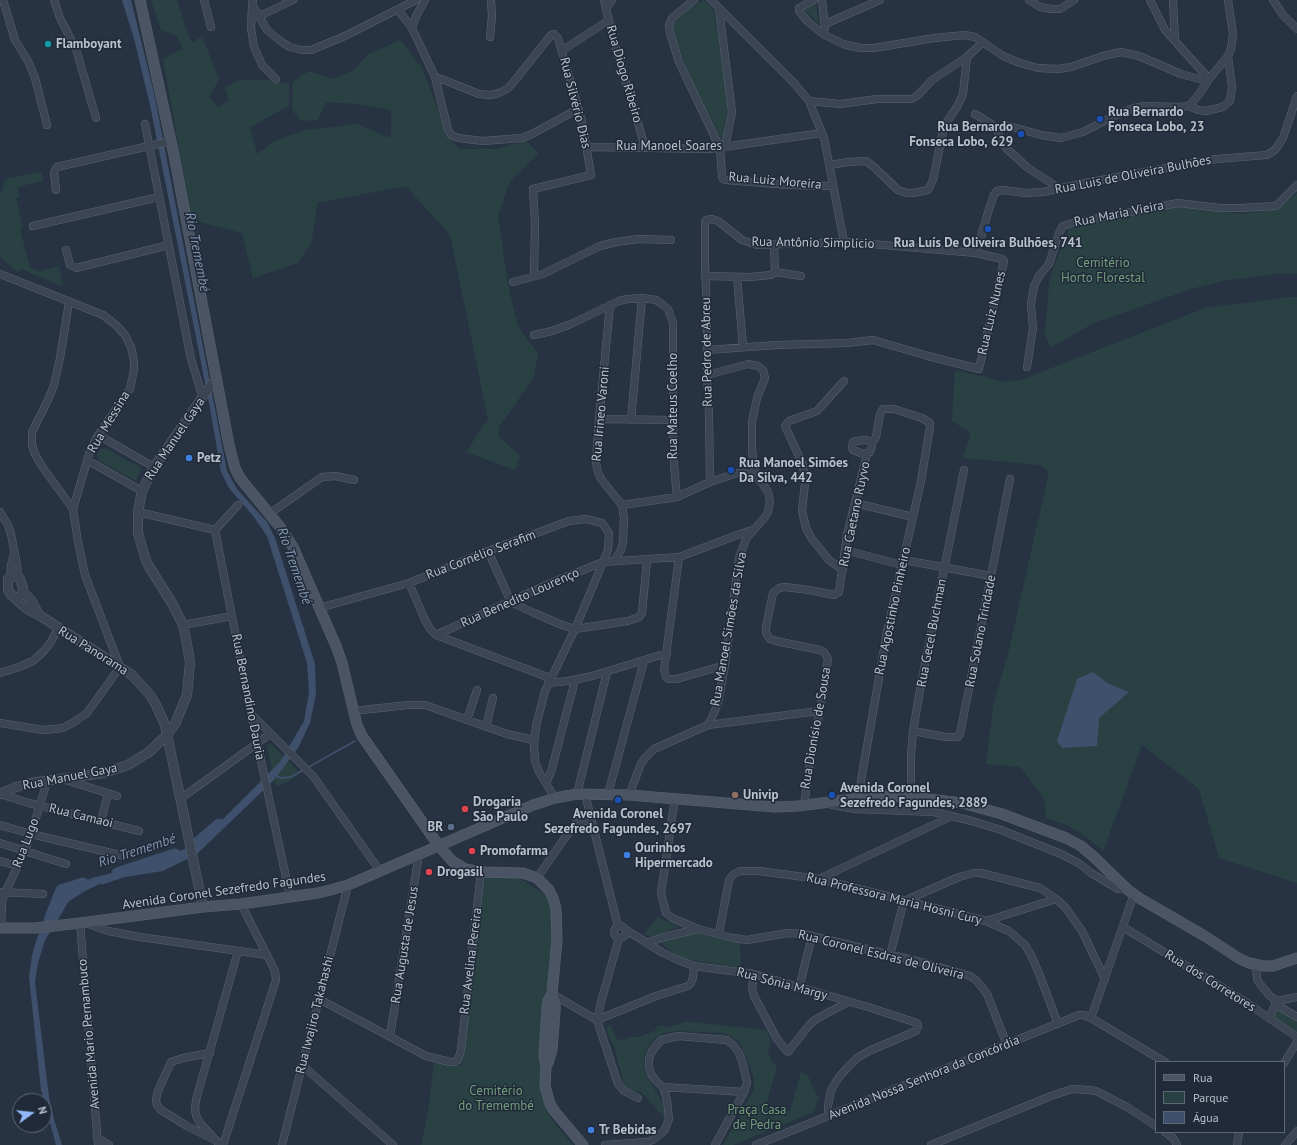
<!DOCTYPE html>
<meta charset="utf-8">
<style>
body{margin:0}
#map{position:relative;width:1297px;height:1145px;overflow:hidden;background:#273343;font-family:"PT Sans",sans-serif}
canvas{display:block}
.legend{position:absolute;left:1155px;top:1061px;width:130px;height:72px;box-sizing:border-box;background:#202a38;border:1px solid #5d6673;margin:0;padding:5px 7px;list-style:none;font-size:12px;color:#b9c0cc}
.legend li{display:flex;align-items:center;gap:8px;height:20px}
.legend b{width:20px;border:1px solid #5d6673}
.north{position:absolute;left:12px;top:1093px;width:40px;height:40px;box-sizing:border-box;background:#202a38;border:1px solid #5d6673;border-radius:50%;rotate:75deg;font-size:11px;font-weight:700;line-height:16px;text-align:center;color:#b9c0cc}
.north::after{content:'';display:block;margin:auto;width:14px;height:18px;background:#93b9f7;clip-path:polygon(50% 0,100% 100%,50% 72%,0 100%)}
</style>
<div id="map">
<canvas width="1297" height="1145"></canvas>
<ul class="legend">
<li><b style="height:5px;background:#4a5465"></b>Rua</li>
<li><b style="height:11px;background:#2a4144"></b>Parque</li>
<li><b style="height:11px;background:#3e506b"></b>Água</li>
</ul>
<div class="north">N</div>
</div>
<script>
const c = document.querySelector('canvas').getContext('2d');
c.lineJoin = 'round';
function fillPath(path, color) {
  c.fillStyle = color;
  c.fill(path, 'evenodd');
}
function poly(rows) {
  const path = new Path2D();
  for (const r of rows) {
    if (r.length === 3) {
      path.moveTo(r[0] + r[2], r[1]);
      path.arc(r[0], r[1], r[2], 0, 2 * Math.PI);
      continue;
    }
    path.moveTo(r[0], r[1]);
    for (let i = 2; i < r.length; i += 2) path.lineTo(r[i], r[i + 1]);
  }
  return path;
}
function strokePath(path, color, width, dash) {
  c.strokeStyle = color;
  c.lineWidth = width;
  c.lineCap = dash ? 'butt' : 'round';
  c.setLineDash(dash || []);
  c.stroke(path);
}
function label(font, color, halo, rows, align = 'center') {
  c.font = font + ' "PT Sans",sans-serif';
  c.lineWidth = 3;
  c.setLineDash([]);
  c.textBaseline = 'middle';
  c.strokeStyle = halo;
  c.fillStyle = color;
  for (const [text, x, y, turn = 0] of rows) {
    c.save();
    c.translate(x, y);
    c.rotate((+turn || 0) * Math.PI / 180);
    c.textAlign = isNaN(turn) ? turn : align;
    if (halo) c.strokeText(text, 0, 0);
    c.fillText(text, 0, 0);
    c.restore();
  }
}
const green = poly([
 [151,0,177,0,185,27,192,43,202,36,219,80,209,97,218,107,229,101,225,88,238,80,268,80,289,84,289,106,250,127,257,154,275,141,305,130,357,124,391,138,391,110,357,104,326,102,318,120,301,121,292,110,293,82,309,71,332,79,354,70,367,55,400,40,422,68,440,115,445,135,460,149,498,149,526,141,539,153,510,181,498,216,508,285,518,326,538,354,534,377,499,427,499,437,520,456,515,470,466,452,488,419,450,235,406,186,317,203,312,241,298,263,253,278,242,233,192,220,163,59,183,49,177,36,161,30],
 [704,0,714,11,727,98,728,107,722,141,690,76,678,45,674,33,674,27,677,20,689,9],
 [816,4,819,22,818,23,804,10],
 [41,172,43,181,17,187,20,197,16,198,23,228,20,229,30,268,40,271,59,266,63,287,20,268,20,272,14,269,4,261,0,256,0,193,1,194,5,179],
 [1297,193,1297,274,1277,274,1227,280,1191,289,1094,323,1051,347,1045,335,1049,284,1053,269,1069,229,1176,207,1243,214,1277,208],
 [1292,297,1297,297,1297,883,1219,858,1199,789,1142,745,1103,851,1089,839,1069,826,1046,818,1044,798,1020,767,986,764,993,707,1009,650,1049,472,1040,465,963,458,971,433,952,421,955,370,1005,382,1021,380,1205,308],
 [105,448,141,468,136,481,100,461,97,454,100,450],
 [270,743,300,773,289,781,276,787,267,746],
 [485,877,519,878,543,893,550,903,554,920,542,1089,549,1115,558,1128,573,1145,421,1145,428,1113,434,1062,460,1066,462,1065],
 [658,917,678,927,653,937,644,934],
 [696,933,740,943,741,968,678,958,660,942],
 [1277,1006,1297,1018,1297,1035,1272,1019],
 [685,1022,693,1022,766,1030,771,1041,768,1054,772,1062,777,1066,766,1105,790,1111,801,1072,808,1076,814,1090,816,1091,815,1094,819,1096,814,1112,733,1145,723,1145,754,1090,754,1079,750,1066,740,1043,730,1036,723,1033,677,1031,664,1033,656,1037,646,1051,644,1058,644,1065,645,1073,663,1103,665,1113,664,1117,641,1092,631,1091,624,1086,614,1045,609,1038,606,1027,610,1025,618,1041,630,1037,638,1037,657,1030,656,1027,664,1025,666,1028]
]);
const water = poly([
 [122,0,131,0,154,93,227,471,237,489,267,522,275,538,315,664,316,694,310,723,298,748,273,781,197,854,163,871,125,877,101,885,102,883,85,891,68,902,58,920,45,940,38,963,35,982,49,1097,54,1119,62,1145,56,1145,41,1090,29,977,32,955,37,938,43,925,62,896,71,887,92,878,151,863,194,845,206,836,280,762,304,721,309,693,307,663,267,536,254,517,229,488,221,472,210,408,150,105,134,39],
 [1093,672,1107,683,1129,692,1099,718,1097,746,1062,748,1057,741,1077,679]
]);
const stream = poly([
 [276,776,281,778,291,777,355,741]
]);
const river = poly([
 [191,848,219,824],
 [117,873,175,854],
 [49,920,61,890,83,883]
]);
const minor = poly([
 [3,0,15,40,28,61,35,78,47,125],
 [54,0,60,18,76,49,96,118],
 [204,0,211,27],
 [253,0,252,4,267,30,283,43,290,47,301,50,311,50,321,46,345,36,416,0],
 [425,0,416,16,412,28,435,77,448,130,451,135,458,138,483,141,522,138,532,134,578,109],
 [604,0,614,42,645,147],
 [694,0,672,18,669,26,670,33,679,62,720,148,722,176,723,179,725,180,790,185,833,186],
 [711,0,794,83,809,101,824,138,844,242],
 [814,0,799,8,799,11,807,21,823,34,843,44,851,46,861,48,874,48,934,38,965,35,975,37,1003,56,1020,63,1038,68,1058,69,1071,67,1103,56,1121,52,1139,56,1181,74,1207,81],
 [822,0,825,28],
 [1029,0,1040,7,1051,9,1060,9,1074,0],
 [1150,0,1165,30,1175,41],
 [1173,0,1175,41,1209,79],
 [1273,0,1283,15,1297,29],
 [252,7,251,28,254,47,262,65,276,79],
 [606,9,612,0],
 [719,9,732,112,725,147],
 [398,10,412,28],
 [257,15,264,14,293,0],
 [825,24,880,0],
 [490,37,492,16,491,0],
 [563,50,609,20],
 [435,77,444,80,479,94,491,95,499,93,507,89,512,84,551,35,554,34,558,38,582,121,591,175,533,189,535,224,534,276],
 [809,101,840,104,877,99,912,99,918,95,932,80,967,57,983,42],
 [1189,106,1198,110,1206,111,1223,107,1230,101,1232,87,1228,56],
 [975,114,999,129],
 [145,124,191,359,203,398],
 [999,129,1002,127,1009,126,1041,135,1061,138,1083,132,1118,114,1134,108,1145,106,1179,107,1189,106,1200,93,1209,79,1228,56,1231,49,1233,34,1228,0],
 [999,129,998,132,1001,141,1007,149,1028,168,1059,188],
 [587,147,709,149,822,133],
 [830,165,848,162,866,161,874,167,898,190,907,193,913,193,928,190,933,180,944,126,957,107,963,94,967,57],
 [56,190,54,172,57,167,171,141],
 [33,226,159,197],
 [774,245,775,272],
 [66,250,70,265,76,268,169,245],
 [976,253,990,206,994,195,997,191,1002,190,1026,193,1043,192,1085,183,1216,159,1267,155,1275,150,1283,138,1297,96],
 [0,274,103,315,116,325,125,335,131,347,134,361,134,370,130,389,98,435,90,451,73,509,78,542,85,575,120,667,87,713,74,722,63,728,43,730,0,723],
 [705,276,750,277,771,275,775,272,801,276],
 [737,277,743,347],
 [513,282,543,274,600,246,616,242,639,239,671,240],
 [69,302,60,358,54,385,48,400,32,432,32,445,35,454,41,465,73,509],
 [610,305,598,430,596,463,598,472,601,479,622,505,624,518,623,542,621,550,615,560],
 [534,335,552,331,571,324,619,301,627,299,642,298,656,300,663,305,668,309,673,323,673,420,674,465,677,497],
 [707,350,777,345,847,343,873,340,928,356,979,369,1004,261,1002,259,976,253,849,242,757,245,742,240,718,221,712,219,706,220,705,222,705,263,707,316,707,375,709,414,710,482],
 [1027,367,1033,328,1031,305,1034,286,1039,276,1049,264,1059,233,1063,226,1073,223,1178,203,1220,208,1240,208,1276,206,1297,185],
 [707,375,748,364,758,366,763,370,765,378,757,398,752,422,752,450,755,476],
 [600,419,673,420],
 [631,420,642,298],
 [98,435,154,467],
 [866,440,872,443,872,446,870,452,863,454,853,450,852,447,853,442,856,441,866,440],
 [87,460,142,491],
 [855,503,913,517],
 [622,505,677,497,710,482,737,473,745,473,755,476,762,483,768,492,770,501,768,512,765,517,746,539,739,558,725,665,718,703,714,713,708,725,654,749,645,758,641,764,629,795],
 [0,512,8,525,11,534,17,565,18,577],
 [138,512,215,530],
 [269,514,322,477,336,476,354,480],
 [215,530,251,714,290,896],
 [215,530,238,505],
 [845,550,902,565],
 [488,551,511,602,534,613,562,625,575,629,628,621,639,617,642,613,647,560],
 [679,557,664,670,666,677,668,679,677,679,725,665],
 [904,560,991,576],
 [843,570,829,560,812,539,806,528,802,511,805,483,803,465,785,426,789,421,817,411,844,381],
 [10,577,11,565,14,554],
 [409,583,425,620,430,629,436,635,550,678],
 [319,608,409,583,496,548,569,521,586,519,602,523,609,533,608,550,575,629,545,691,536,726,534,746,535,761,539,772,555,798],
 [183,625,232,616],
 [436,635,551,583,603,562,679,557,740,534,752,530],
 [0,673,19,667,33,661,44,651,51,642,58,628],
 [548,683,568,681,592,676,667,653],
 [353,711,408,705,425,705,507,734,534,740],
 [251,714,313,776,380,871],
 [467,720,477,690],
 [708,725,819,711],
 [486,727,493,698],
 [913,731,946,737,958,737,960,734,1010,479],
 [62,779,117,796],
 [546,783,551,772,575,680],
 [0,794,29,803,139,831],
 [577,794,607,672],
 [585,794,618,926],
 [608,794,644,661],
 [911,797,911,755,913,731,921,684,964,470],
 [675,798,661,893,666,913,672,918,698,929,733,938,747,940,788,933,804,934,929,964,970,976,977,981,987,994,1007,1045],
 [858,798,887,632,921,481,930,427,930,423,922,418,894,409,883,409,880,414,876,437,872,443],
 [180,799,270,734],
 [828,804,854,809,934,812,972,821,1001,830,1061,854,1080,864,1091,873,1118,889,1126,887],
 [804,805,810,761,824,688,828,659,824,652,820,650,776,641,770,639,766,633,766,627,772,598,773,593,779,588,785,587,809,590,834,595,839,592,847,535,867,454],
 [101,821,108,794],
 [0,825,31,834,124,856],
 [0,843,66,864],
 [0,861,18,866],
 [537,878,564,839,576,823,592,819],
 [819,879,952,816],
 [2,892,43,894],
 [986,921,1056,899],
 [80,923,98,1145],
 [86,923,108,931,140,937,267,955],
 [620,932,6],
 [1123,927,1247,1003,1297,1037],
 [1,928,2,904,3,897,25,851,40,805,47,781],
 [626,930,663,953,678,960,694,966,754,974,868,1007,917,1023,918,1026,916,1031,869,1051,857,1058,848,1067,839,1077,831,1090,828,1106,828,1116],
 [719,933,729,880,734,874,740,871,759,871,819,879,986,921,1009,931,1025,945,1032,957,1040,976,1058,1024],
 [619,938,601,1002,597,1020,618,1084,624,1091,638,1098],
 [646,943,664,937,698,929],
 [890,955,904,901,959,877,974,873,981,873,1040,888,1056,899,1065,907,1082,931,1105,979],
 [1256,965,1257,979,1260,984,1270,996,1277,1001,1297,997],
 [754,974,752,988,754,996,777,1039,785,1049,788,1052,810,1024,818,1018,848,1002],
 [799,988,812,936],
 [552,994,597,1020,656,996,688,986,691,983,693,978,694,966],
 [319,999,426,1056,450,1062,455,1062,458,1060,461,1050,481,872],
 [1275,1004,1297,1017],
 [1091,1018,1134,894],
 [1270,1019,1273,1009,1277,1001],
 [390,1036,419,854],
 [210,1053,183,1058,171,1062,158,1091,156,1099,157,1105,161,1110,187,1126,213,1139],
 [1284,1063,1297,1042],
 [303,1066,393,1145],
 [663,1087,744,1092],
 [1165,1132,1173,1138,1177,1145],
 [97,1138,109,1145],
 [220,1145,200,1123,196,1116,195,1109,196,1100,238,951],
 [223,1145,276,980,275,971,241,904],
 [282,1145,348,885],
 [605,1145,646,1142,653,1140,664,1131,669,1119,667,1100,663,1087,656,1081,651,1074,649,1067,649,1059,652,1051,661,1040,678,1036,727,1040,734,1046,739,1053,743,1064,747,1083,744,1092,715,1145],
 [756,1145,1079,1015,1084,1015,1091,1018,1165,1062],
 [931,1145,1051,1096,1072,1089,1089,1090,1096,1091,1127,1107,1156,1126],
 [1237,1145,1239,1132],
 [1285,1145,1297,1131]
]);
const tertiary = poly([
 [13,576,18,577,20,579,23,588,22,595,17,598,11,595,8,589,8,579,13,576],
 [23,592,31,600,39,615,132,675,150,695,156,705,165,725,203,907],
 [15,598,26,608,39,615],
 [0,794,16,787,31,783,104,773,128,765,149,752,166,736,175,724,187,695,190,662,187,644,183,625,173,605,147,563,144,554,138,533,138,512,142,491,154,467,204,395,212,384,217,381]
]);
const secondary = poly([
 [140,0,174,155,229,445,235,468,240,478,280,527,293,547,336,646,342,663,357,725,362,736,439,846,452,861,465,869,481,872,523,873,537,878,549,890,553,898,556,909,557,940,552,994,548,1001,547,1008,544,1056,546,1067,545,1086,550,1104,555,1112,583,1145],
 [0,928,36,928,80,923,203,907,241,904,318,893,334,889,348,885,533,805,555,798,577,794,629,795,775,807,798,806,877,796,911,797,962,803,1002,814,1066,838,1081,846,1095,858,1128,890,1139,898,1203,935,1240,959,1249,963,1264,966,1273,966,1297,958],
 [548,1063,552,1050,555,1011,555,1003,552,994]
]);
const markers = [
 [48,44,4,"#0f9aa8"],
 [1100,119,4,"#1a4fb4"],
 [1021,134,4,"#1a4fb4"],
 [988,229,4,"#1a4fb4"],
 [189,458,4,"#3f7fe0"],
 [731,470,4,"#1a4fb4"],
 [735,795,4,"#8d6e63"],
 [832,795,4,"#1a4fb4"],
 [618,800,4,"#1a4fb4"],
 [465,809,4,"#e0444e"],
 [451,827,4,"#5c6f8a"],
 [472,851,4,"#e0444e"],
 [627,855,4,"#3f7fe0"],
 [429,872,4,"#e0444e"],
 [591,1130,4,"#3f7fe0"]
];
const poiNames = [
 ["Flamboyant",56,44],
 ["Rua Bernardo",1108,112],
 ["Fonseca Lobo, 23",1108,127],
 ["Rua Bernardo",1013,127,"right"],
 ["Fonseca Lobo, 629",1013,142,"right"],
 ["Rua Luís De Oliveira Bulhões, 741",988,243,"center"],
 ["Petz",197,458],
 ["Rua Manoel Simões",739,463],
 ["Da Silva, 442",739,478],
 ["Avenida Coronel",840,788],
 ["Sezefredo Fagundes, 2889",840,803],
 ["Univip",743,795],
 ["Drogaria",473,802],
 ["São Paulo",473,817],
 ["Avenida Coronel",618,814,"center"],
 ["Sezefredo Fagundes, 2697",618,829,"center"],
 ["BR",443,827,"right"],
 ["Ourinhos",635,848],
 ["Hipermercado",635,863],
 ["Promofarma",480,851],
 ["Drogasil",437,872],
 ["Tr Bebidas",599,1130]
];
const streetNames = [
 ["Rua Diogo Ribeiro",624,74,74],
 ["Rua Silvério Dias",575,103,76],
 ["Rua Manoel Soares",669,146],
 ["Rua Luis de Oliveira Bulhões",1133,175,-11],
 ["Rua Luiz Moreira",775,181,5],
 ["Rua Maria Vieira",1119,214,-11],
 ["Rua Antônio Simplício",813,243,1],
 ["Rua Luiz Nunes",992,313,-77],
 ["Rua Pedro de Abreu",707,352,-91],
 ["Rua Mateus Coelho",673,406,-90],
 ["Rua Irineo Varoni",601,414,-85],
 ["Rua Messina",109,422,-59],
 ["Rua Manuel Gaya",175,439,-56],
 ["Rua Caetano Ruyvo",855,514,-78],
 ["Rua Cornélio Serafim",481,555,-21],
 ["Rua Benedito Lourenço",520,598,-24],
 ["Rua Agostinho Pinheiro",893,611,-78],
 ["Rua Manoel Simões da Silva",729,629,-80],
 ["Rua Solano Trindade",981,631,-79],
 ["Rua Gecel Buchman",932,633,-79],
 ["Rua Panorama",93,651,32],
 ["Rua Bernandino Dauria",248,697,79],
 ["Rua Dionísio de Sousa",816,728,-80],
 ["Rua Manuel Gaya",70,777,-11],
 ["Rua Camaoi",81,816,14],
 ["Rua Lugo",26,843,-69],
 ["Avenida Coronel Sezefredo Fagundes",224,891,-8],
 ["Rua Professora Maria Hosni Cury",894,899,14],
 ["Rua Augusta de Jesus",405,945,-81],
 ["Rua Coronel Esdras de Oliveira",881,955,14],
 ["Rua Avelina Pereira",471,961,-83],
 ["Rua dos Corretores",1210,981,32],
 ["Rua Sônia Margy",782,984,15],
 ["Rua Iwajiro Takahashi",315,1015,-76],
 ["Avenida Mario Pernambuco",89,1034,-95],
 ["Avenida Nossa Senhora da Concórdia",924,1078,-22]
];
const parkNames = [
 ["Cemitério",1103,263],
 ["Horto Florestal",1103,278],
 ["Cemitério",496,1091],
 ["do Tremembé",496,1106],
 ["Praça Casa",757,1110],
 ["de Pedra",757,1125]
];
const waterNames = [
 ["Rio Tremembé",197,252,79],
 ["Rio Tremembé",294,566,71],
 ["Rio Tremembé",137,851,-18]
];
fillPath(green, '#2a4144');
fillPath(water, '#3e506b');
strokePath(stream, '#3e506b', 2);
strokePath(river, '#3e506b', 11);
strokePath(minor, '#5a6370', 8);
strokePath(tertiary, '#5a6370', 10);
strokePath(secondary, '#5a6370', 11);
strokePath(minor, '#3c4553', 7);
strokePath(tertiary, '#3c4553', 9);
strokePath(secondary, '#4a5465', 10);
for (const [x, y, r, color] of markers) {
  const dot = new Path2D();
  dot.arc(x, y, r, 0, 2 * Math.PI);
  c.fillStyle = color;
  c.fill(dot);
  strokePath(dot, '#202a38', 1.5);
}
label('bold 13px', '#b9c0cc', '#202a38', poiNames, 'left');
label('13px', '#b9c0cc', '#202a38', streetNames);
label('13px', '#719d7b', '#202a38', parkNames);
label('italic 14px', '#8196b2', '#202a38', waterNames);
</script>
